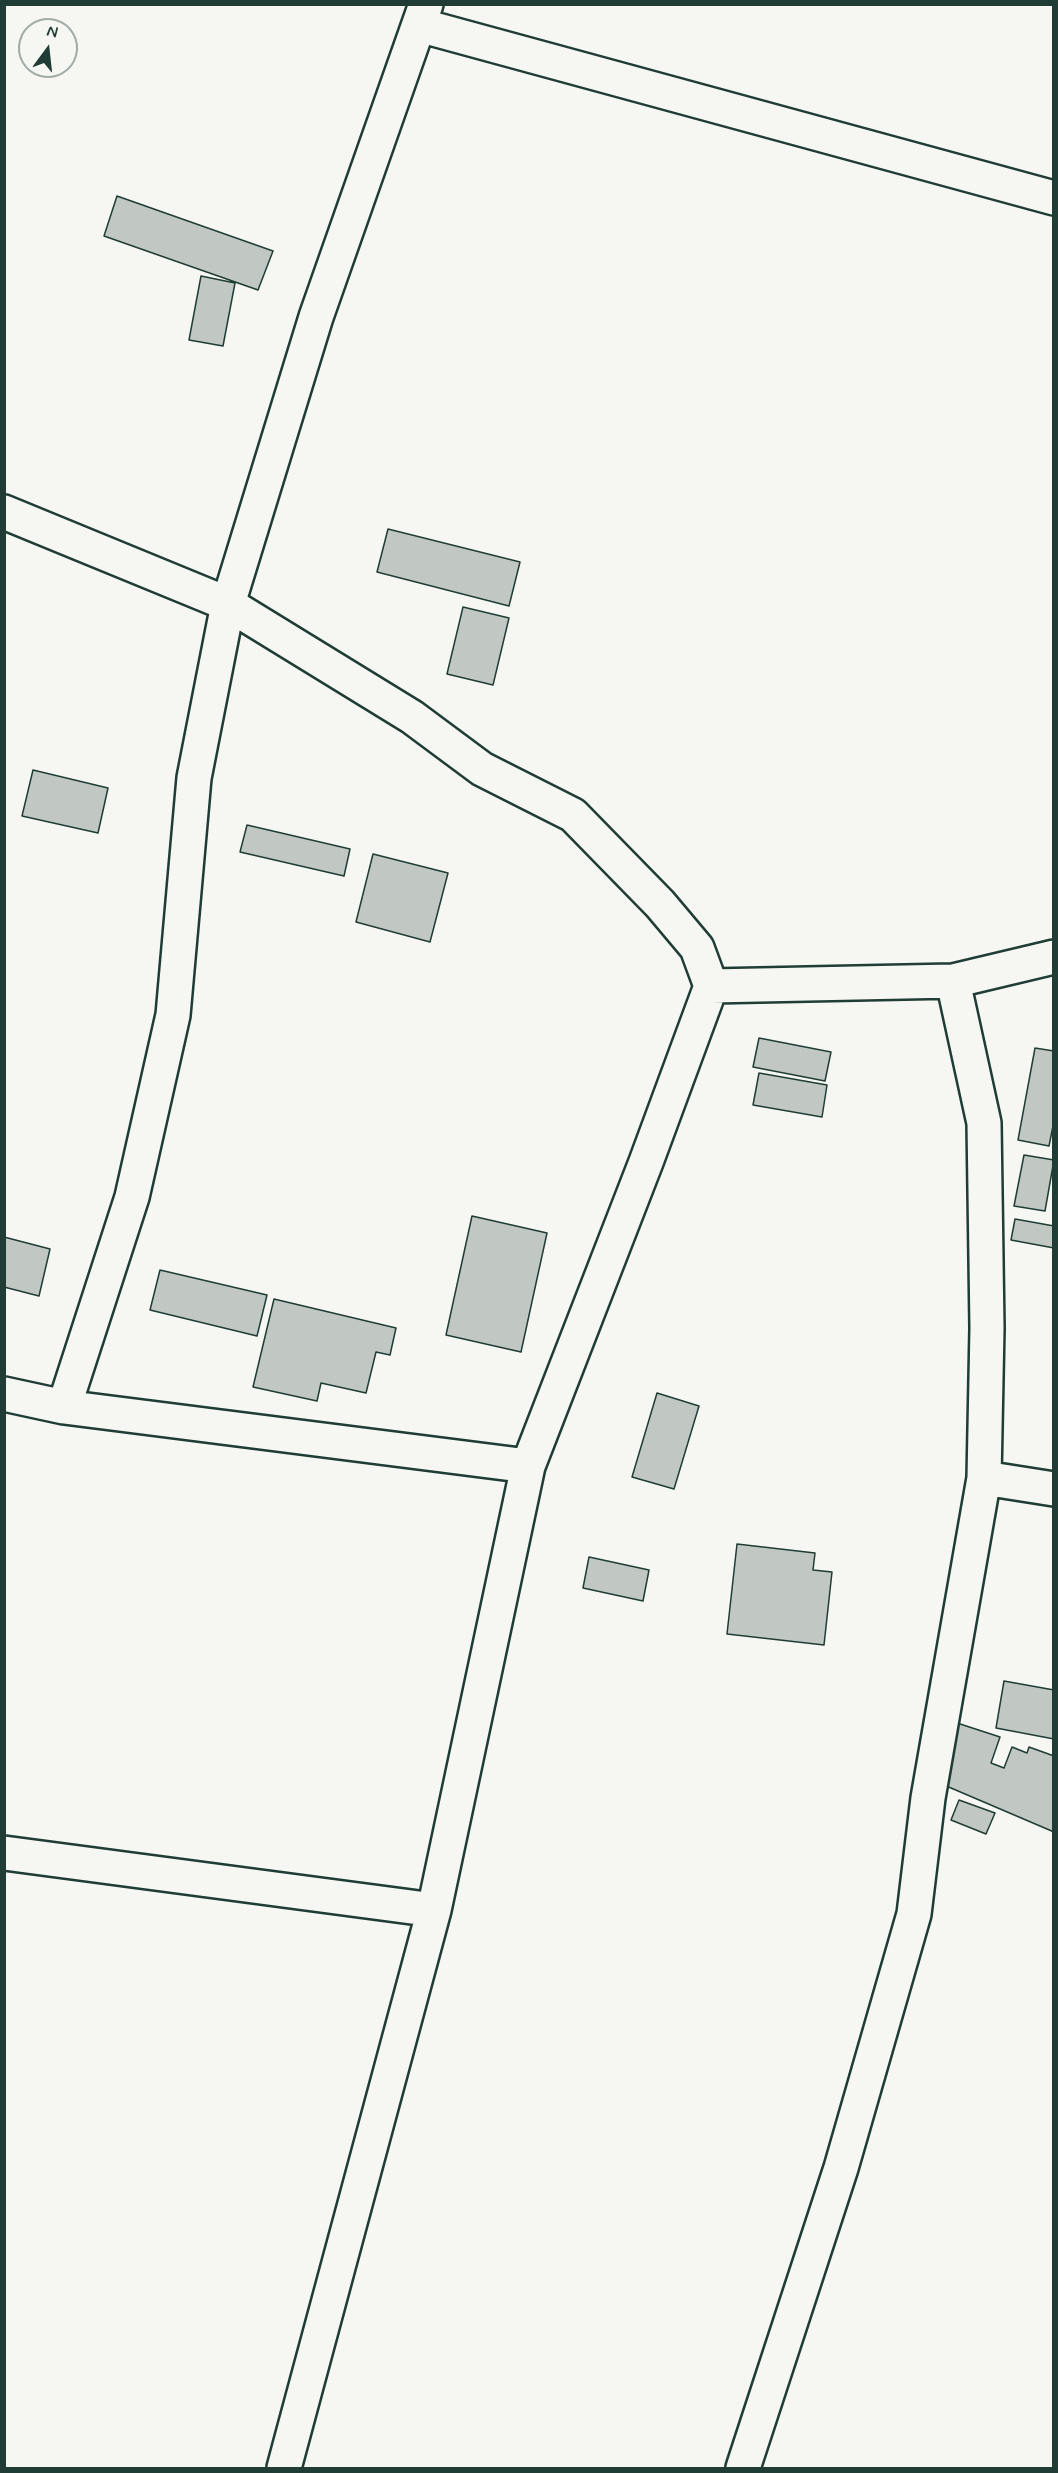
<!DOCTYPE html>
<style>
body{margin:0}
#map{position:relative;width:1058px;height:2473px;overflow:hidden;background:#f6f6f2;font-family:Mynerve,sans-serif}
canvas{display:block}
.frame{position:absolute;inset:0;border:6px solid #1f3d34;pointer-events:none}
.north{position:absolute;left:18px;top:18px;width:60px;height:60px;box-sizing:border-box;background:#f6f6f2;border:2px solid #a0aca6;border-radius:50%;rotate:15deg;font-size:16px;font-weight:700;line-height:24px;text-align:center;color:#1f3d34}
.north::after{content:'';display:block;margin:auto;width:21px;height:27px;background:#1f3d34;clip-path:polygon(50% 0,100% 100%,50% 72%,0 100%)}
</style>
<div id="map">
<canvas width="1058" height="2473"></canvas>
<div class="frame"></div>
<div class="north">N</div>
</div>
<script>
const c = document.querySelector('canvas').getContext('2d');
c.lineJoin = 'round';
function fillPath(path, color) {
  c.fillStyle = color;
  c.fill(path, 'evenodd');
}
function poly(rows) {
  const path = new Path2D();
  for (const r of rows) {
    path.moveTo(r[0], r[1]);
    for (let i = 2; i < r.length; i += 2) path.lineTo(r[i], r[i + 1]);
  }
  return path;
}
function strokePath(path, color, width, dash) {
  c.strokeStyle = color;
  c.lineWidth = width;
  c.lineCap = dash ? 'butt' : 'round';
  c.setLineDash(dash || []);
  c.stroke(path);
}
const building = poly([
 [117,196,273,251,258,290,104,236,117,196],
 [201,276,235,283,223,346,189,340,201,276],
 [388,529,520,562,509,606,377,572,388,529],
 [463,607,509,618,493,685,447,674,463,607],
 [33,770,108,788,98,833,22,816,33,770],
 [247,825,350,849,344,876,240,852,247,825],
 [373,854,448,873,430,942,356,922,373,854],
 [759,1038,831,1052,825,1081,753,1067,759,1038],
 [1035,1048,1054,1051,1054,1121,1049,1146,1018,1140,1035,1048],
 [759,1073,827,1085,822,1117,753,1105,759,1073],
 [1024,1155,1054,1160,1045,1211,1014,1206,1024,1155],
 [472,1216,547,1233,521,1352,446,1335,472,1216],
 [1015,1219,1054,1226,1054,1248,1011,1240,1015,1219],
 [4,1237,50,1249,39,1296,4,1287,4,1237],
 [160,1270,267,1295,257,1336,150,1310,160,1270],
 [274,1299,396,1328,390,1355,376,1352,366,1393,321,1383,317,1401,253,1387,274,1299],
 [657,1393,699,1406,674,1489,632,1477,657,1393],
 [737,1544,815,1553,813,1570,832,1572,824,1645,727,1634,737,1544],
 [589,1557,649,1570,643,1601,583,1588,589,1557],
 [1004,1681,1054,1690,1054,1739,996,1728,1004,1681],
 [954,1722,1000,1737,991,1763,1004,1768,1012,1747,1027,1753,1029,1747,1054,1756,1054,1832,944,1785,954,1722],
 [959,1800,995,1813,986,1834,951,1820,959,1800]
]);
const minor = poly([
 [419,25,1054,198],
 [4,512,228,604,412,717,482,769,573,815,660,904,697,948,711,986,646,1162,528,1466,434,1910,284,2468],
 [711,986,953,981,1054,957],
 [4,1394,64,1407,528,1466],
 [64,1407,132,1197,173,1015,194,778,228,604,316,317,426,4],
 [984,1478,1054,1489],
 [4,1853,434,1910],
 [743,2468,841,2168,914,1914,928,1798,984,1478,987,1328,984,1123,953,981]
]);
fillPath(building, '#c1c8c3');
strokePath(building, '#1f3d34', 1.5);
strokePath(minor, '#1f3d34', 38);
strokePath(minor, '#f6f6f2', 33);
</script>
